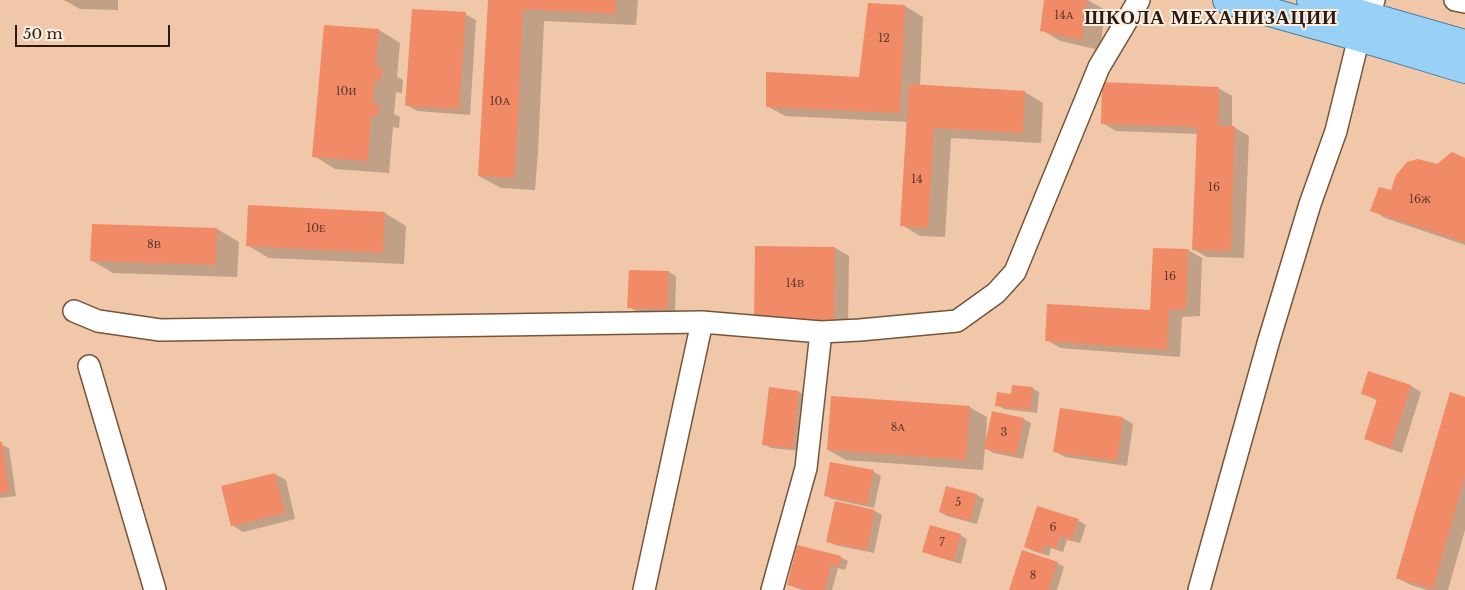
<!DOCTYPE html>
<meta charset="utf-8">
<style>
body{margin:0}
#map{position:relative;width:1465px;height:590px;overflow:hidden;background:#f0c8a9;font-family:"Libre Baskerville",serif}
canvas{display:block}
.scale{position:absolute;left:15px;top:25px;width:155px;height:22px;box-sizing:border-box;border:2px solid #291b0f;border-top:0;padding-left:6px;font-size:15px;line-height:18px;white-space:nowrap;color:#291b0f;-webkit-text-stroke:4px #ffeee2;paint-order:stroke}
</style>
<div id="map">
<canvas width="1465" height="590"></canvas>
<div class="scale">50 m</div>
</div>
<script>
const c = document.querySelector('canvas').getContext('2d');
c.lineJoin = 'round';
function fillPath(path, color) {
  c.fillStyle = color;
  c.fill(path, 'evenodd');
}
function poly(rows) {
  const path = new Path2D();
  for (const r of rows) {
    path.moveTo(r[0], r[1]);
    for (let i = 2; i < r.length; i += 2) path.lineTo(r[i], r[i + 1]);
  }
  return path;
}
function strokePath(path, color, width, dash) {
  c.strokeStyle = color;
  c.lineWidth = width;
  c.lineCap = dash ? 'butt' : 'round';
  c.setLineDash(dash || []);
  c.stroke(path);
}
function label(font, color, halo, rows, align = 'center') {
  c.font = font + ' "Libre Baskerville",serif';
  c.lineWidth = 4;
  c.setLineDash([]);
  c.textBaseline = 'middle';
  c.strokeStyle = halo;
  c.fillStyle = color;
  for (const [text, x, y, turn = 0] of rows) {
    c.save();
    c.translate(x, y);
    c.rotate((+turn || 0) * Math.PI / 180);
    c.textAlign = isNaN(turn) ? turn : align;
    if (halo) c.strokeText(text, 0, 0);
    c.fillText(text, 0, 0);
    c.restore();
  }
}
const shadow = poly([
 [64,0,118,0,118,10,80,9],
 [483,0,638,0,636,25,544,21,538,152,535,190,501,188,479,176,489,0],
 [1045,0,1088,0,1105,10,1100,50,1060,41,1042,30],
 [869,5,905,6,923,17,920,86,1025,92,1043,103,1041,143,951,138,945,237,920,236,902,225,908,122,785,116,767,106,861,78],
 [465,14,476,20,470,115,417,111,407,105],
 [379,30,400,43,397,77,403,80,402,93,396,92,394,114,400,117,399,128,393,127,389,173,335,169,314,156],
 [1218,88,1232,96,1232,128,1235,128,1249,136,1244,258,1207,257,1193,249,1198,134,1116,131,1102,123],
 [1465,159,1465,245,1385,218,1372,210,1392,191,1438,165],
 [385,213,406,226,404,264,269,258,247,245],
 [217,229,239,242,237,277,113,273,91,260],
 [835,248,849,256,848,330,769,329],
 [1155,249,1188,250,1202,258,1200,316,1182,317,1180,357,1060,348,1047,340,1152,311],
 [630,271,669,272,676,276,675,312,636,311,629,307],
 [1369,373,1411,386,1421,392,1402,453,1376,444,1366,438,1378,401,1362,393],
 [770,388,799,392,806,396,800,451,771,448,764,444],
 [1032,388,1039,392,1037,413,1004,409,997,405,1012,395],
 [1465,398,1465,530,1448,590,1427,590,1411,585,1397,578],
 [969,407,987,417,986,441,987,442,1024,419,1031,423,1023,459,993,453,985,448,983,470,846,460,828,450],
 [1123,418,1133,424,1127,466,1065,457,1054,451],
 [0,444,9,448,16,496,0,498],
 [831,463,874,472,881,476,874,508,832,499,825,495],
 [275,474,286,480,295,519,243,532,232,525],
 [947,487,977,495,984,499,977,524,947,516,940,512],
 [1038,508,1079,521,1086,525,1080,543,1067,540,1063,552,1051,548,1049,556,1033,551,1026,547],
 [875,511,882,515,874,553,835,545,828,541],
 [960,535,967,539,961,564,931,555,924,551],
 [840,557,848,561,845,570,838,568,832,590,804,590,796,588,789,584],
 [1057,563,1064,567,1057,590,1010,590]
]);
const building = poly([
 [488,0,616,0,615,14,523,9,517,139,514,178,478,176],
 [1044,0,1087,0,1082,40,1040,31],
 [868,3,905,5,900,113,766,107,766,72,859,77],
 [412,9,466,12,459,109,405,106],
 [324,25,379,29,376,66,382,67,381,81,375,80,373,103,379,104,378,116,371,116,368,161,312,157],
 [1102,82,1219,87,1219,126,1235,126,1231,251,1192,250,1197,127,1101,124],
 [909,84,1025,91,1023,133,934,128,928,228,900,226],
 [1452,152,1465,158,1465,242,1370,211,1379,187,1391,190,1396,175,1407,162,1418,159,1437,164],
 [248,205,385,212,383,253,246,246],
 [92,224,217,228,216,265,90,261],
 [755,246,835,247,834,323,754,322],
 [1153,248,1188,249,1186,309,1169,310,1167,350,1045,341,1047,304,1150,310],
 [629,270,669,271,668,309,627,308],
 [1368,371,1411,385,1391,448,1364,439,1377,399,1361,394],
 [1012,385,1033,387,1030,410,995,406,997,392,1011,394],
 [769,387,799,391,793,448,762,445],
 [1450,392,1465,397,1465,476,1433,589,1396,578],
 [831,396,970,406,966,460,827,450],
 [1060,408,1123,417,1117,461,1053,452],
 [992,411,1024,418,1016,455,984,449],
 [0,442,2,442,9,492,0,493],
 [830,462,874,470,867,505,824,496],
 [275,473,285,513,231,526,221,486],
 [946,486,977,494,970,521,939,512],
 [835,501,875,510,867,550,826,542],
 [1037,506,1079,519,1072,540,1060,536,1056,549,1044,545,1042,553,1024,547],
 [930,525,961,534,953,561,922,552],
 [797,545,841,556,838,567,831,565,825,590,810,590,787,585],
 [1022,550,1058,562,1048,590,1009,590]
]);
const minor = poly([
 [1455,0,1465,2],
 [74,311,98,321,160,330,702,322,821,332,860,330,957,321,996,293,1015,272,1099,67,1139,0],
 [89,366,155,590],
 [644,590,702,322],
 [772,590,806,468,821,332],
 [1199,590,1269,340,1310,204,1336,131,1359,37,1374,0]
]);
const primary = poly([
 [1227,0,1359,37,1465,69],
 [1311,0,1465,44]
]);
const numberNames = [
 ["14А",1064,16],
 ["12",884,39],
 ["10И",346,92],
 ["10А",500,102],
 ["14",917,180],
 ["16",1214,188],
 ["16Ж",1420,200],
 ["10Е",316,229],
 ["8В",154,245],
 ["16",1170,277],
 ["14В",795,284],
 ["8А",898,428],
 ["3",1004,433],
 ["5",958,503],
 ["6",1053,528],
 ["7",942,543],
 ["8",1033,576]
];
const districtNames = [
 ["ШКОЛА МЕХАНИЗАЦИИ",1211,19]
];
fillPath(shadow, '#0003');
fillPath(building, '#f18a67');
strokePath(minor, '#765439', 24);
strokePath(primary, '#457ea1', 30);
strokePath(minor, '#fff', 21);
strokePath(primary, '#98d1f5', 28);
label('11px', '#5b3725', null, numberNames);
c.letterSpacing = '1px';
label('bold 19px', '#291b0f', '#ffeee2', districtNames);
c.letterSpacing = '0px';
</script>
